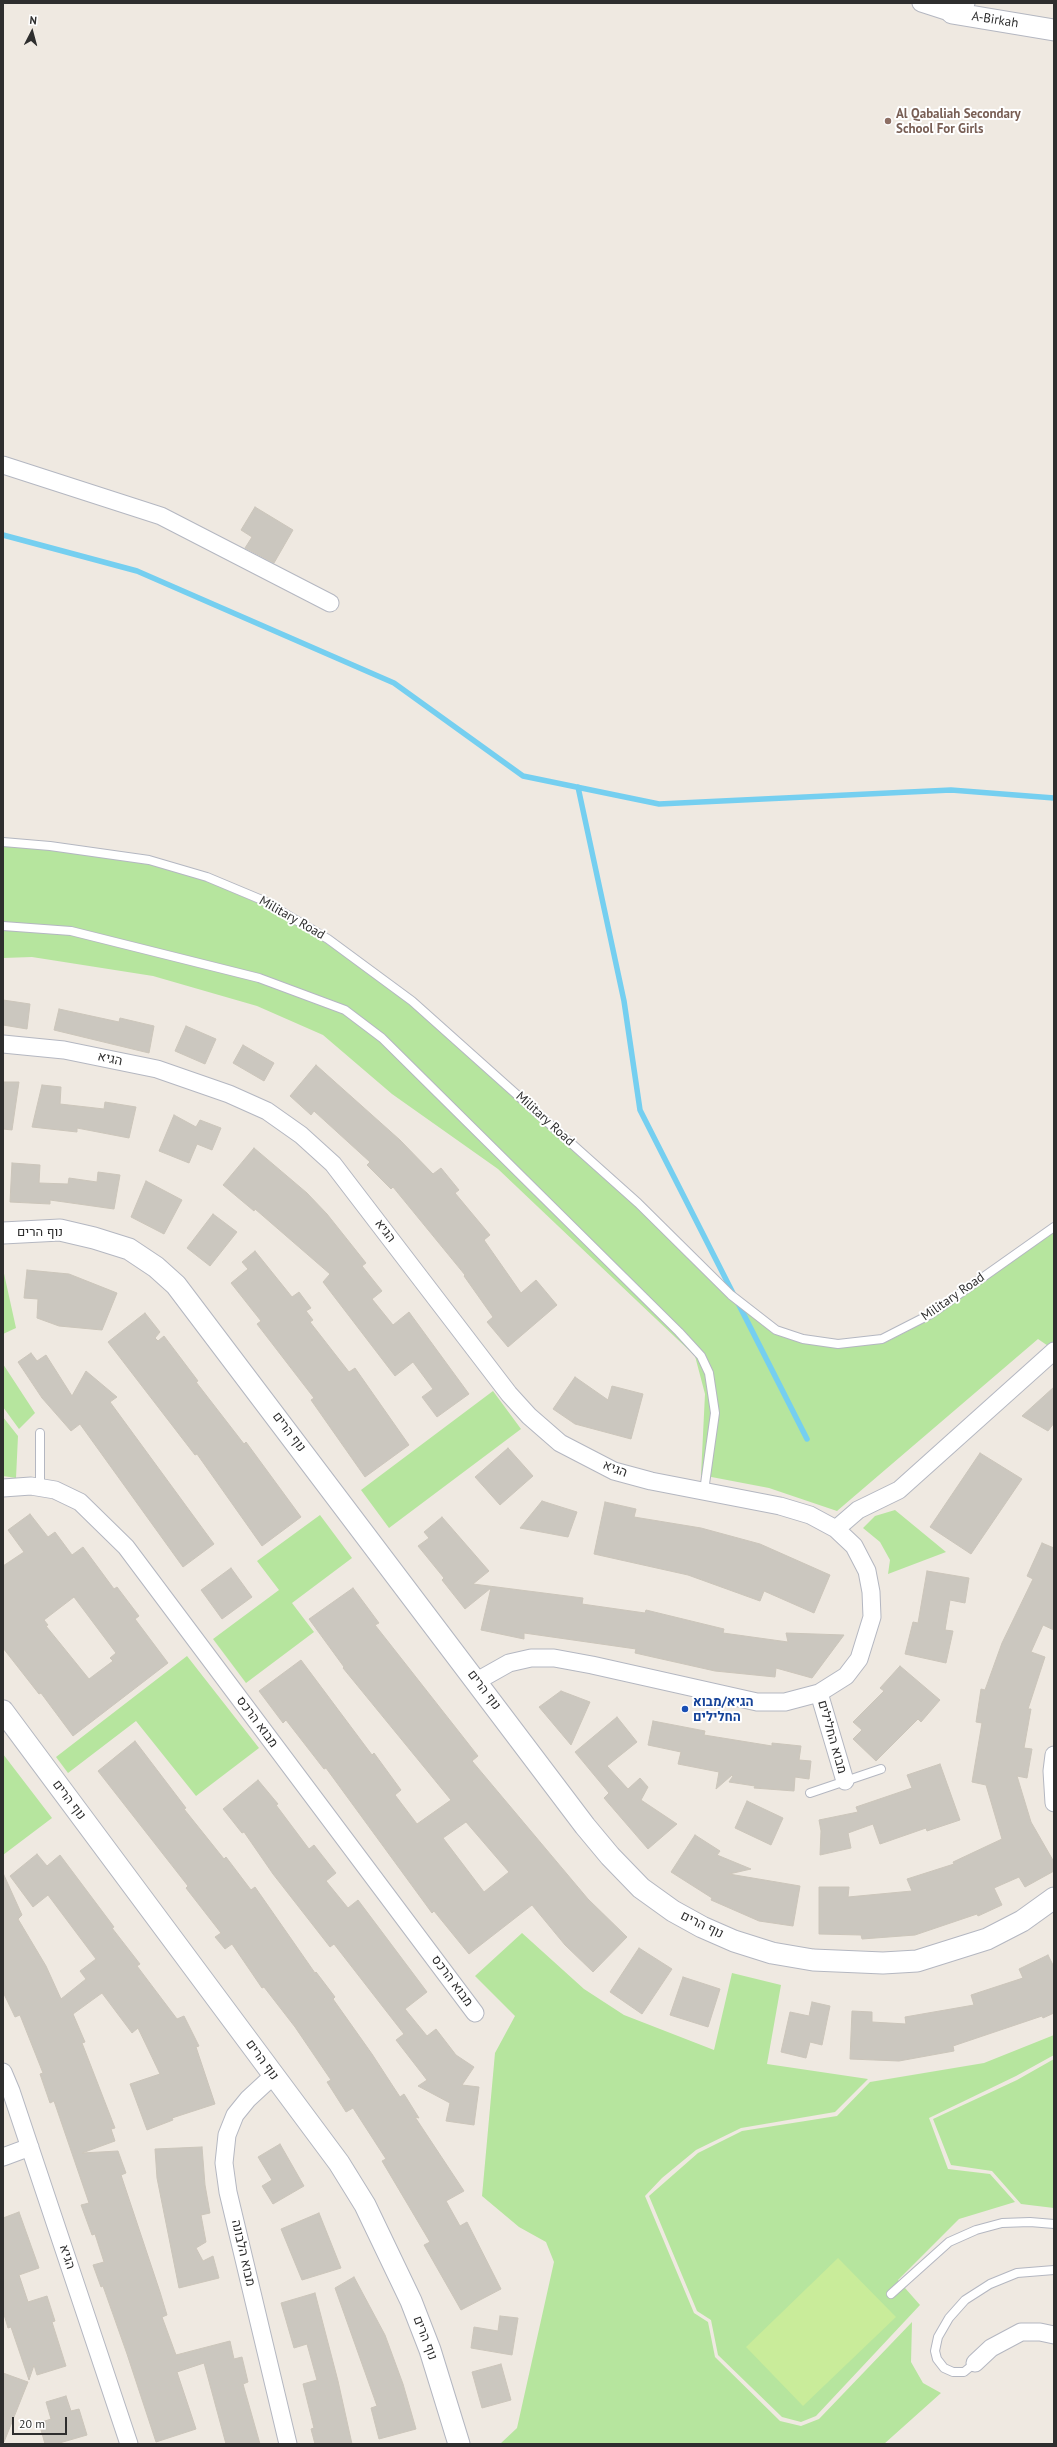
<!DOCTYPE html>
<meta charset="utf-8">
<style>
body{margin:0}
#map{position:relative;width:1057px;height:2447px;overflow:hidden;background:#efe9e1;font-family:"PT Sans",sans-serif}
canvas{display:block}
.frame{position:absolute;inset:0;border:4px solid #2e2e2e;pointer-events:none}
.north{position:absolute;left:12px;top:12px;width:40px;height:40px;-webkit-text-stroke:3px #fff;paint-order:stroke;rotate:6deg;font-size:11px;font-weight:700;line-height:16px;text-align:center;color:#2e2e2e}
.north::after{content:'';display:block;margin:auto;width:14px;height:18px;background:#2e2e2e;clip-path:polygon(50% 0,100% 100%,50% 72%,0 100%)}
.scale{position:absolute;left:12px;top:2417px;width:55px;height:18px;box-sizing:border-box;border:2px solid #2e2e2e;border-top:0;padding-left:5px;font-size:12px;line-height:14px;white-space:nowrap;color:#2e2e2e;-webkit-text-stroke:3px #fff;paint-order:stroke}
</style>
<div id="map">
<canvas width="1057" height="2447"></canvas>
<div class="frame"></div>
<div class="north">N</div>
<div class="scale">20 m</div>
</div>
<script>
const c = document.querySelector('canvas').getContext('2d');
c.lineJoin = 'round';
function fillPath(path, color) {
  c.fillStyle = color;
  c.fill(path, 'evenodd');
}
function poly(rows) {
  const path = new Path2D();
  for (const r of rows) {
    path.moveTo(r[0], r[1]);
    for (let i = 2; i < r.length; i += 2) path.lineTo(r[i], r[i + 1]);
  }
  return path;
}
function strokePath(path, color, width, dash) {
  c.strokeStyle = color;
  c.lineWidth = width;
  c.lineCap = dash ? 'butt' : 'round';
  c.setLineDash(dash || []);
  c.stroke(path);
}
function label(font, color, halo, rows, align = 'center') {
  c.font = font + ' "PT Sans",Heebo,sans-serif';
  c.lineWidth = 4;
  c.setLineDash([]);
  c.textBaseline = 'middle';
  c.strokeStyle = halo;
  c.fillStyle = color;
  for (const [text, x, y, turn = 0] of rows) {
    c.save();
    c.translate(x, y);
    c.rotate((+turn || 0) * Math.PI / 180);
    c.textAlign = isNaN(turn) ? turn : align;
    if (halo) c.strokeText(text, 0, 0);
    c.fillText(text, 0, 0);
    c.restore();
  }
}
const green = poly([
 [3,846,50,850,148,864,206,881,260,904,326,943,410,1004,635,1206,728,1298,774,1334,802,1343,838,1348,884,1343,933,1318,1054,1232,1054,1350,1038,1339,837,1511,769,1488,701,1475,705,1394,695,1356,498,1169,392,1094,323,1035,257,1006,153,976,32,957,3,958],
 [3,1269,16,1328,3,1334],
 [3,1364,35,1413,19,1429,3,1407],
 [493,1391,521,1429,389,1528,361,1490],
 [3,1417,18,1436,16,1478,3,1476],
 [895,1510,946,1552,888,1574,890,1560,880,1542,863,1528,875,1516],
 [320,1515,352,1558,292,1603,314,1632,246,1683,213,1639,279,1590,257,1561],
 [187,1656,259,1748,196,1796,136,1721,68,1773,56,1757],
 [3,1754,52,1818,3,1855],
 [522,1933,584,1989,624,2015,714,2050,732,1973,781,1985,767,2064,868,2079,835,2112,741,2128,696,2150,662,2178,645,2196,694,2313,708,2322,715,2357,780,2421,801,2426,819,2419,912,2322,911,2362,923,2383,941,2393,884,2444,500,2444,517,2428,554,2262,546,2242,519,2227,482,2196,495,2053,515,2016,475,1976],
 [1054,2035,1054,2055,1016,2076,929,2118,948,2169,990,2174,1015,2202,959,2219,898,2280,920,2305,816,2416,801,2422,782,2417,718,2355,711,2320,697,2311,649,2196,698,2153,742,2131,837,2116,870,2082,984,2063],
 [1054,2059,1054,2208,1021,2204,992,2171,951,2165,933,2119,1017,2080]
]);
const pitch = poly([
 [838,2258,896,2317,803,2406,746,2347]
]);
const stream = poly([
 [3,535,137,571,394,683,523,776,659,804,951,790,1054,798],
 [578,787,624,1001,640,1110,807,1439]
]);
const building = poly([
 [255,507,293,530,274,563,245,548,252,537,241,530,255,507],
 [3,1000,30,1004,27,1029,3,1025,3,1000],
 [59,1009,119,1022,120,1018,154,1026,149,1053,54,1030,59,1009],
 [186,1026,216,1039,205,1064,175,1051,186,1026],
 [243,1045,274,1063,264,1081,233,1063,243,1045],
 [316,1065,400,1140,433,1174,441,1168,459,1190,455,1193,490,1235,484,1240,521,1293,536,1280,557,1305,508,1347,487,1322,493,1317,464,1276,465,1275,393,1187,391,1189,367,1165,370,1162,314,1111,311,1115,290,1096,316,1065],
 [3,1082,19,1082,12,1130,3,1129,3,1082],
 [42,1085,61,1087,60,1104,104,1109,105,1102,136,1107,129,1138,77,1128,77,1132,32,1127,42,1085],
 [174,1115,196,1127,200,1120,221,1128,212,1150,197,1144,189,1163,159,1151,174,1115],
 [254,1148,307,1193,327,1214,366,1263,362,1266,382,1291,372,1299,393,1325,409,1312,469,1394,437,1417,422,1397,433,1389,413,1362,395,1376,323,1282,330,1274,255,1209,254,1211,223,1185,254,1148],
 [12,1163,40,1165,39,1183,68,1184,69,1178,97,1182,98,1172,120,1175,114,1209,50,1200,50,1204,10,1202,12,1163],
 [146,1181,182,1200,164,1234,131,1217,146,1181],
 [213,1214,237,1232,210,1266,187,1248,213,1214],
 [255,1251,292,1297,299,1292,311,1308,306,1311,313,1320,310,1322,349,1372,355,1368,409,1445,365,1477,311,1400,314,1398,257,1324,261,1321,231,1283,248,1269,242,1262,255,1251],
 [27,1270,69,1274,117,1293,102,1330,59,1326,37,1318,38,1299,24,1298,27,1270],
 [145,1313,160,1332,155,1338,158,1341,164,1336,198,1381,196,1382,244,1444,246,1442,301,1517,262,1546,197,1454,195,1455,108,1342,145,1313],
 [31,1353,37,1361,46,1355,72,1396,86,1371,117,1397,110,1402,214,1544,183,1567,80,1424,71,1431,42,1398,18,1362,31,1353],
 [575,1377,608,1400,612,1386,643,1394,631,1439,575,1424,553,1409,575,1377],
 [1054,1387,1054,1423,1048,1431,1022,1416,1054,1387],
 [508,1448,533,1476,500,1505,475,1477,508,1448],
 [980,1453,1022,1479,971,1554,930,1527,980,1453],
 [542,1501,577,1512,568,1537,520,1528,542,1501],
 [605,1502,636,1509,634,1517,701,1528,760,1544,830,1575,814,1613,764,1591,760,1601,688,1575,594,1554,605,1502],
 [30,1514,48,1537,55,1532,72,1555,83,1547,114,1589,117,1587,139,1616,135,1619,168,1663,73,1736,41,1693,39,1694,3,1648,3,1566,24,1552,8,1530,30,1514],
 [74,1597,116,1653,110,1658,113,1661,89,1679,46,1626,48,1625,44,1620,74,1597],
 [442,1517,489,1571,473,1584,583,1598,582,1604,645,1613,646,1610,724,1629,723,1633,788,1642,786,1633,844,1635,812,1678,776,1668,775,1677,715,1671,635,1653,636,1649,524,1633,524,1639,481,1630,491,1588,465,1609,442,1580,444,1578,418,1546,429,1538,424,1532,442,1517],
 [1042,1543,1054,1548,1054,1630,1043,1625,1031,1652,1045,1657,1028,1709,1031,1709,1024,1748,1032,1749,1027,1778,1017,1776,1031,1822,1054,1862,1054,1871,1025,1887,1019,1877,994,1888,1002,1905,978,1916,977,1914,915,1935,862,1939,861,1935,819,1934,819,1887,849,1887,848,1897,912,1891,907,1879,954,1864,953,1862,1002,1839,986,1785,972,1782,982,1723,976,1722,981,1689,985,1690,1002,1643,1033,1579,1027,1576,1042,1543],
 [231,1568,252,1597,222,1619,201,1590,231,1568],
 [927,1571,969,1578,965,1603,950,1600,945,1630,953,1631,946,1663,905,1654,913,1622,918,1623,927,1571],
 [353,1588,379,1623,375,1625,478,1756,472,1761,588,1899,627,1937,593,1972,565,1945,532,1905,469,1954,434,1911,432,1913,326,1768,324,1769,286,1720,283,1723,259,1691,301,1660,372,1755,374,1753,401,1790,395,1795,417,1824,451,1800,343,1668,344,1667,309,1619,353,1588],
 [466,1822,509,1872,484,1892,443,1838,466,1822],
 [900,1666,940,1700,921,1722,918,1719,876,1761,853,1739,862,1730,853,1722,884,1691,880,1688,900,1666],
 [561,1691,590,1702,571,1745,539,1707,561,1691],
 [617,1717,637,1742,607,1766,628,1789,640,1778,648,1787,641,1800,677,1824,648,1849,604,1798,609,1793,575,1752,617,1717],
 [653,1721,705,1731,704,1735,772,1746,772,1743,801,1746,799,1760,811,1761,809,1779,795,1777,794,1791,754,1788,755,1786,729,1782,733,1776,732,1775,716,1789,719,1772,678,1764,681,1752,648,1745,653,1721],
 [135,1741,186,1808,184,1809,224,1859,226,1857,251,1890,255,1887,315,1973,316,1972,335,1997,333,1999,372,2054,400,2097,404,2094,419,2118,415,2117,464,2191,446,2201,460,2226,467,2222,501,2289,461,2310,424,2245,430,2242,382,2161,386,2159,353,2108,346,2112,327,2082,331,2080,295,2027,264,1987,262,1988,232,1944,225,1949,215,1937,221,1933,186,1888,188,1886,98,1771,135,1741],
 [940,1764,960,1820,927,1831,926,1828,880,1844,873,1824,848,1833,851,1848,820,1855,821,1831,819,1820,858,1812,856,1807,912,1788,907,1775,940,1764],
 [258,1780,278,1804,276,1805,309,1849,314,1845,336,1873,326,1881,348,1908,358,1900,427,1992,405,2009,427,2036,436,2029,456,2055,474,2067,462,2085,479,2087,474,2125,446,2121,450,2103,418,2086,427,2080,396,2040,404,2034,334,1944,330,1947,273,1874,244,1832,242,1833,223,1809,258,1780],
 [747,1801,783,1818,771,1845,735,1828,747,1801],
 [695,1835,720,1851,717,1855,751,1869,729,1874,800,1886,793,1926,759,1921,711,1900,712,1898,671,1872,695,1835],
 [37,1854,47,1866,60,1855,114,1927,112,1928,140,1964,137,1966,177,2019,184,2016,199,2046,196,2047,215,2104,172,2118,173,2120,147,2130,130,2084,160,2074,138,2028,132,2033,102,1993,73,2014,85,2042,82,2043,115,2128,111,2129,115,2141,82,2153,118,2151,126,2173,121,2175,160,2292,167,2315,162,2317,176,2355,230,2341,234,2359,242,2357,248,2382,243,2384,260,2444,226,2444,204,2363,177,2372,196,2429,156,2442,127,2354,103,2286,101,2287,93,2265,104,2262,95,2234,92,2235,81,2205,89,2203,54,2101,50,2103,40,2074,43,2073,20,2015,15,2017,3,1992,3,1873,22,1915,18,1919,46,1966,61,1999,86,1979,80,1971,96,1959,48,1895,33,1907,10,1876,37,1854],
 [639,1948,672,1969,642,2014,610,1992,639,1948],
 [1048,1955,1054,1967,1054,2013,1043,2018,1042,2016,953,2046,954,2051,899,2061,850,2059,852,2011,872,2012,872,2022,906,2024,905,2017,974,2005,971,1995,1023,1978,1019,1969,1048,1955],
 [683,1977,720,1989,708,2027,670,2015,683,1977],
 [812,2002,830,2006,822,2045,810,2042,806,2058,781,2052,790,2012,809,2016,812,2002],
 [280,2144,304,2186,273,2204,262,2186,272,2180,258,2157,280,2144],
 [202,2147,205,2185,210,2213,201,2215,206,2242,196,2248,203,2261,213,2256,219,2278,179,2288,157,2178,155,2149,202,2147],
 [19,2212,39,2268,19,2275,28,2302,47,2296,55,2321,52,2322,66,2366,37,2375,34,2365,29,2380,11,2327,8,2328,3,2311,3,2218,19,2212],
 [319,2213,341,2268,302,2280,281,2229,319,2213],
 [354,2277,385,2335,403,2384,416,2429,379,2439,371,2408,377,2406,335,2288,354,2277],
 [315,2293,338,2381,352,2444,315,2444,311,2429,314,2428,303,2384,317,2380,307,2344,294,2348,281,2303,315,2293],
 [500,2316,518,2318,512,2355,471,2348,474,2327,498,2331,500,2316],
 [501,2364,511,2400,482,2408,472,2372,501,2364],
 [3,2373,28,2382,4,2442,3,2442,3,2373],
 [66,2396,71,2411,79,2409,87,2435,56,2444,45,2444,39,2423,51,2419,46,2402,66,2396]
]);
const service = poly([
 [3,842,50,846,149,860,207,877,262,900,328,939,412,1001,638,1203,731,1295,776,1330,803,1339,838,1344,882,1339,931,1314,1054,1227],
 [3,926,71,931,259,978,345,1010,382,1038,679,1332,701,1356,709,1373,715,1413,704,1491],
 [40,1488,40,1433],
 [810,1793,881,1769],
 [891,2294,949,2242,976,2230,1002,2223,1030,2222,1054,2224],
 [975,2363,964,2372,953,2372,944,2368,937,2359,935,2351,938,2337,949,2318,965,2300,990,2284,1017,2273,1054,2270]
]);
const minor = poly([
 [921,3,952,13],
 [3,465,161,516,330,603],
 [3,1044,64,1050,157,1069,229,1094,267,1111,301,1135,333,1164,509,1394,529,1416,560,1443,614,1471,651,1481,780,1506,810,1515,836,1529,854,1546,867,1571,871,1592,872,1617,859,1659,846,1676,819,1693,785,1702,757,1702,592,1665,554,1658,531,1658,509,1663,477,1681],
 [3,1488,31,1486,55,1490,80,1502,126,1547,475,2013],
 [836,1529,858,1510,899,1490,1054,1351],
 [819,1693,845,1781],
 [1054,1755,1052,1771,1054,1803],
 [3,2072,11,2091,129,2444],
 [274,2075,248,2099,235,2115,227,2135,224,2163,228,2192,288,2444],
 [3,2157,30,2147],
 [975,2363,991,2348,1021,2332,1040,2332,1054,2335]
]);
const tertiary = poly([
 [964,3,952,13,1054,30],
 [3,1233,60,1230,94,1238,129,1249,156,1267,176,1285,585,1826,610,1856,641,1888,673,1911,702,1927,734,1941,772,1953,813,1960,883,1963,917,1961,987,1939,1022,1921,1054,1898],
 [3,1711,339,2163,365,2205,411,2301,430,2350,459,2444]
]);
const markers = [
 [888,121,4,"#8d6e63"],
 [685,1709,4,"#1a4fb4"]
];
const streetNames = [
 ["A-Birkah",995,20,9],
 ["Military Road",292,918,30],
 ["הגיא",110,1059,12],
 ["Military Road",545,1119,42],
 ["הגיא",385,1231,53],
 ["נוף הרים",40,1232],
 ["Military Road",953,1297,-35],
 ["נוף הרים",289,1432,53],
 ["הגיא",615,1469,21],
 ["נוף הרים",484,1690,53],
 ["מבוא הרכס",257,1722,53],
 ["מבוא החלילים",832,1737,74],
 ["נוף הרים",69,1800,53],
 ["נוף הרים",702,1925,26],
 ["מבוא הרכס",452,1981,53],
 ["נוף הרים",262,2060,54],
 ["מבוא הלבונה",243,2253,77],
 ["הגיא",67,2257,72],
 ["נוף הרים",425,2338,69]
];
const educationNames = [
 ["Al Qabaliah Secondary",896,114],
 ["School For Girls",896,129]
];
const transitNames = [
 ["הגיא/מבוא",693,1702],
 ["החלילים",693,1717]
];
fillPath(green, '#b6e59e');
fillPath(pitch, '#c9ec9a');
strokePath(stream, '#75cff0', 5.5);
fillPath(building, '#cbc7bf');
strokePath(building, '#cbc5ba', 1);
strokePath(service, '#b4b7c1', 10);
strokePath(minor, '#b4b7c1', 19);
strokePath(tertiary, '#b4b7c1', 23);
strokePath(service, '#fff', 8);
strokePath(minor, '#fff', 17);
strokePath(tertiary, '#fff', 21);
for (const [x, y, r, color] of markers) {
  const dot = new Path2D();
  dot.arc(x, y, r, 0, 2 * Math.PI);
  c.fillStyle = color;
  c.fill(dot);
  strokePath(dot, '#fff', 1.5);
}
label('13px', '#2e2e2e', '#fff', streetNames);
label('bold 13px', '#785e54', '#fff', educationNames, 'left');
label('bold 13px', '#164399', '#fff', transitNames, 'left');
</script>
